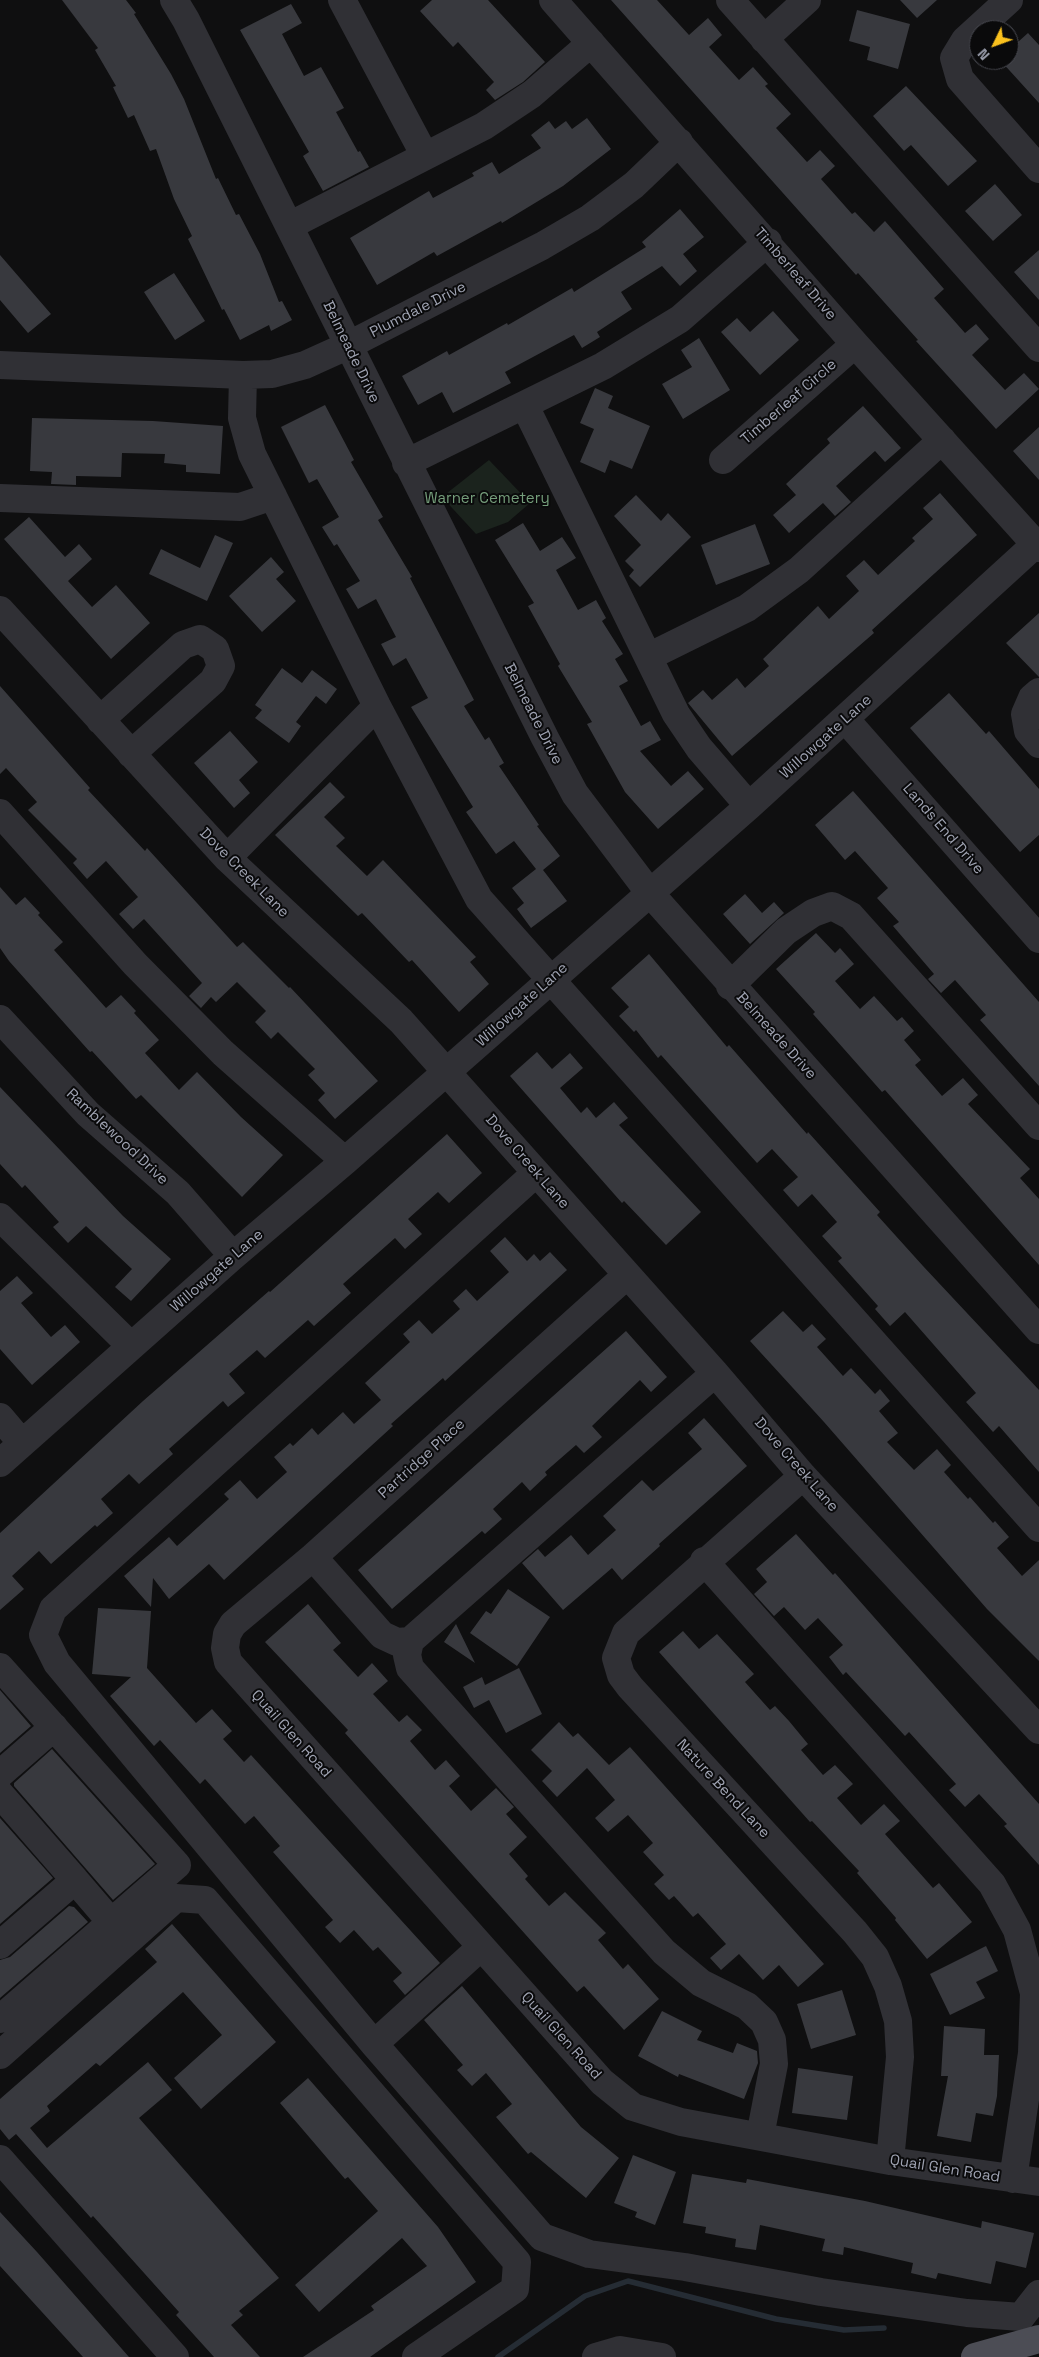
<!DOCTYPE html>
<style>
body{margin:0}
#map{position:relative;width:1039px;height:2357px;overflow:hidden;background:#0f0f10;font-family:"Space Grotesk",sans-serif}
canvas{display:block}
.north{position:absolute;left:969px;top:20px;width:50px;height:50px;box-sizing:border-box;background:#0a0a0b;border:1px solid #46474e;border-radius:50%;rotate:228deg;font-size:14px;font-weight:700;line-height:20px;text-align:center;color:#9fa3b2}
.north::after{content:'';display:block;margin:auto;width:18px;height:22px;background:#fac11e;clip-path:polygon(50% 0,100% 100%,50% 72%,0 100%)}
</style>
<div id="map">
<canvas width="1039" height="2357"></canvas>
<div class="north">N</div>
</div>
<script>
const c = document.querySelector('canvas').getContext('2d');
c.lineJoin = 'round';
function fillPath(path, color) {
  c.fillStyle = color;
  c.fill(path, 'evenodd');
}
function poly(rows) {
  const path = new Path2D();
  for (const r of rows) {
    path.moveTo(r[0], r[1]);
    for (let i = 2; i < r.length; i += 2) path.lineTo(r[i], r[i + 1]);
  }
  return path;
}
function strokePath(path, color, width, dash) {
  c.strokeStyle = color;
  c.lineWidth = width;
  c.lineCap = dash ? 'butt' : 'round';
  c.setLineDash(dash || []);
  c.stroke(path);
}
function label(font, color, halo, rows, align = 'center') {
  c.font = font + ' "Space Grotesk",sans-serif';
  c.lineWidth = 4;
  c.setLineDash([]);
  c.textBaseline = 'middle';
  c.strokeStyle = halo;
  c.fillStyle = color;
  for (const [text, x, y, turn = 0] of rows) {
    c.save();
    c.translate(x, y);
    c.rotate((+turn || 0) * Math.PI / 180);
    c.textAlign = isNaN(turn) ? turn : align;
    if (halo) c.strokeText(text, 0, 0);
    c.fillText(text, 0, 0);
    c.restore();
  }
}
const green = poly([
 [489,460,530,503,508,522,476,534,442,497]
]);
const stream = poly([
 [498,2357,585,2296,628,2281,776,2319,844,2330,884,2328]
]);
const building = poly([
 [62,0,126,0,136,13,134,14,171,74,184,99,216,179,218,178,236,215,239,214,260,254,279,302,282,301,292,320,271,331,269,325,240,340,224,309,222,310,188,239,192,236,174,199,156,149,150,151,134,115,128,118,113,87,116,86,95,50,98,48],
 [432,0,488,0,545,62,523,82,495,100,486,90,494,82,458,42,453,47,420,11],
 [611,0,657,0,689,35,708,18,722,35,709,47,739,80,753,67,768,84,765,86,791,114,776,128,807,162,820,150,835,166,821,179,852,214,855,212,874,232,885,221,944,289,934,298,965,333,976,324,989,339,972,355,1005,390,1024,373,1039,389,996,429,916,341,918,340,858,273,856,275],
 [900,0,937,0,917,18],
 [291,4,302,23,282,34,304,76,321,67,344,108,336,112,358,152,360,151,369,167,323,191,303,156,309,152,240,30],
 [857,10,910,24,898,69,867,60,870,47,849,41],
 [1028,33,1039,45,1039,103,1000,60,1009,60,1009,50],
 [906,86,977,161,948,186,911,145,904,151,873,116],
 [587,118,611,149,563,186,502,223,501,221,437,256,434,252,377,285,350,238,429,191,433,198,474,176,472,173,492,162,499,174,541,148,531,135,549,121,555,129,566,121,572,129],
 [995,184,1022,215,993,241,965,211],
 [680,209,704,237,683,254,697,271,680,286,662,266,621,292,632,309,597,332,600,337,582,348,574,335,505,372,511,383,453,413,442,392,418,405,402,376,447,351,449,355,507,323,508,325,572,288,574,292,646,247,642,242],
 [1039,250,1039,300,1014,272],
 [0,255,51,314,28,333,0,300],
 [174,273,205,321,175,340,144,292],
 [773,311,799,340,760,375,721,332,737,318,750,332],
 [699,338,730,390,683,419,662,384,692,367,681,350],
 [595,388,613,396,608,408,650,426,632,469,610,460,605,473,580,462,594,429,580,423],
 [325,405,354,460,351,462,383,517,378,520,412,577,410,578,474,700,464,706,485,740,489,737,504,763,499,766,539,825,537,826,560,856,543,870,567,901,531,928,517,909,524,903,512,888,536,869,514,841,496,854,466,812,473,807,411,707,428,698,406,658,393,666,381,644,396,637,376,599,358,609,346,589,360,581,337,544,334,546,322,527,339,517,317,479,309,483,281,427],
 [863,406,901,448,885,462,875,451,836,486,851,502,835,516,823,503,789,533,773,515,796,495,786,484,830,443,827,439],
 [32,418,153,421,223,426,220,474,186,472,186,465,164,463,165,454,122,453,121,477,76,476,76,485,51,484,52,472,30,471],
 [1039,427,1039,480,1013,451],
 [940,493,977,535,872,630,874,633,732,756,688,703,703,690,712,700,737,678,745,688,769,666,763,659,818,606,829,619,859,591,846,576,864,560,878,575,915,541,912,538,933,519,923,508],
 [636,495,661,521,668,513,691,537,640,587,629,576,634,570,625,561,641,545,614,516],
 [29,517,65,557,79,544,92,559,68,581,92,607,116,585,150,623,111,659,4,539],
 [523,523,540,551,562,537,576,558,556,570,578,610,596,600,606,618,602,621,623,654,615,659,628,681,619,686,641,726,650,721,661,740,640,751,671,786,688,771,704,789,658,829,625,792,587,724,592,722,558,666,560,664,528,606,534,603,495,540],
 [755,524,770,564,716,585,701,545],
 [215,535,233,543,207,601,149,574,161,549,200,568],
 [271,557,284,572,276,579,296,601,262,632,229,596],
 [1039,613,1039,677,1006,643],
 [282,668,302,683,312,670,337,689,326,704,316,696,296,722,301,726,289,743,255,718,262,710,255,705],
 [0,686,90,788,88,790,145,851,147,848,237,947,243,942,289,988,290,987,378,1081,335,1119,318,1100,325,1093,308,1075,315,1069,278,1032,271,1039,255,1022,266,1011,237,982,216,1002,211,997,201,1008,189,996,202,983,144,919,133,929,119,914,138,897,106,861,87,879,73,863,77,859,28,810,37,802,6,768,0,774],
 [949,693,986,734,989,731,1039,789,1039,835,1020,852,910,728],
 [230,731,258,762,239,780,250,793,234,808,194,763],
 [330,782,345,797,324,817,345,838,336,846,367,876,383,860,476,957,470,962,489,984,459,1012,412,960,409,962,362,913,358,916,275,835],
 [853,791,1039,1002,1039,1086,980,1020,986,1015,955,980,941,993,928,979,934,974,893,926,899,922,877,898,888,888,855,851,845,860,815,825],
 [0,887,16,905,25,897,40,913,38,915,63,942,54,950,106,1008,121,995,136,1011,134,1013,159,1040,145,1053,179,1090,197,1072,241,1117,283,1155,242,1197,141,1095,136,1099,92,1051,90,1052,9,961,0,948],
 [745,894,762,913,774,902,784,913,750,944,723,914],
 [816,933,835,953,840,948,854,964,835,981,860,1009,874,996,897,1021,902,1017,914,1031,904,1040,921,1060,915,1065,942,1096,963,1078,978,1095,968,1104,1030,1169,1020,1178,1039,1199,1039,1265,885,1090,882,1092,813,1014,815,1012,776,969],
 [649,954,727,1047,729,1045,807,1134,808,1132,880,1212,877,1215,923,1266,1039,1390,1039,1472,999,1426,993,1432,966,1402,976,1393,905,1312,890,1326,875,1309,878,1306,838,1261,842,1258,822,1236,837,1222,812,1194,798,1207,783,1190,798,1177,772,1149,757,1163,661,1055,658,1058,636,1030,634,1032,619,1016,629,1007,611,988],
 [537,1052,552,1069,570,1053,583,1068,560,1088,581,1113,587,1107,596,1118,614,1102,628,1118,619,1125,701,1212,666,1245,624,1201,622,1203,510,1076],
 [0,1087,123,1216,171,1259,131,1301,115,1287,132,1269,86,1226,68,1243,53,1227,59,1222,25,1185,22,1188,0,1164],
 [447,1134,482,1173,449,1203,438,1192,408,1219,422,1234,405,1249,395,1238,343,1284,351,1293,314,1326,308,1320,265,1358,257,1350,229,1374,245,1393,228,1407,223,1401,169,1449,173,1454,139,1484,129,1474,101,1499,113,1513,97,1527,95,1525,51,1564,39,1551,12,1576,24,1589,0,1610,0,1533,143,1401,269,1291,270,1292],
 [505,1237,527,1261,534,1254,540,1261,550,1252,567,1270,445,1381,443,1378,391,1424,393,1426,224,1580,209,1564,169,1599,153,1578,151,1607,124,1576,169,1537,177,1546,229,1499,224,1494,240,1480,257,1499,287,1472,274,1457,290,1443,293,1446,312,1428,318,1435,343,1412,354,1424,381,1400,365,1383,410,1342,403,1334,419,1320,432,1334,460,1309,453,1301,466,1289,477,1301,509,1272,490,1251],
 [17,1276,33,1293,21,1303,51,1337,65,1325,80,1342,32,1385,0,1349,0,1291],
 [783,1311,803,1332,812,1324,826,1339,817,1347,843,1376,851,1368,875,1394,880,1389,890,1401,879,1411,898,1433,887,1442,914,1470,937,1449,951,1465,944,1472,968,1499,970,1497,993,1523,995,1521,1009,1537,997,1548,1022,1576,1039,1560,1039,1661,987,1609,824,1422,750,1341],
 [626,1331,667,1377,651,1392,640,1380,592,1426,602,1437,584,1453,576,1445,545,1472,547,1475,530,1491,522,1482,493,1509,502,1519,485,1534,482,1531,392,1609,358,1570],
 [704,1418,747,1466,659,1544,660,1546,622,1580,612,1568,563,1610,522,1563,538,1549,545,1557,571,1535,588,1555,616,1530,603,1516,642,1480,653,1491,702,1449,688,1433],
 [796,1534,833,1575,835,1573,1039,1804,1039,1865,1004,1826,1007,1824,979,1794,965,1807,949,1790,956,1784,909,1732,905,1736,846,1672,843,1675,829,1657,843,1645,818,1618,805,1630,784,1607,774,1616,754,1594,767,1582,756,1569],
 [508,1589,550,1617,517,1666,470,1633,486,1611,491,1614],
 [308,1604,341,1643,333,1650,358,1677,372,1663,388,1681,373,1694,399,1722,407,1715,422,1730,410,1741,435,1770,446,1760,460,1776,449,1786,471,1811,496,1788,514,1807,506,1814,527,1837,509,1854,528,1876,525,1879,549,1906,565,1892,606,1933,598,1940,623,1969,628,1964,659,1999,624,2030,584,1986,577,1992,345,1733,348,1730,265,1642],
 [98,1608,151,1611,147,1668,196,1723,212,1709,232,1731,223,1739,244,1762,251,1755,440,1963,405,1995,393,1981,402,1973,378,1947,373,1951,354,1930,340,1943,325,1927,333,1920,273,1852,280,1846,254,1816,245,1824,205,1779,200,1784,160,1740,154,1746,110,1696,131,1677,92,1674],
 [456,1624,475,1663,444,1642],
 [683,1631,699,1649,717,1634,754,1674,745,1682,770,1710,775,1706,789,1721,808,1744,801,1750,823,1775,835,1765,853,1784,837,1798,861,1825,884,1804,900,1821,885,1834,933,1888,939,1883,972,1922,927,1959,895,1920,896,1918,857,1873,859,1871,812,1821,810,1822,659,1652],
 [519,1668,542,1714,506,1733,489,1700,474,1708,463,1687,482,1677,485,1685],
 [0,1690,31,1726,0,1753],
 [559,1722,573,1737,578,1733,609,1765,630,1747,824,1964,798,1987,779,1965,763,1980,739,1954,721,1970,710,1958,726,1944,698,1913,693,1917,674,1896,669,1900,654,1884,664,1875,643,1852,653,1843,628,1815,608,1832,595,1818,615,1800,587,1768,557,1797,542,1781,552,1771,531,1750],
 [52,1749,155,1864,113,1900,14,1786,14,1783],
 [0,1818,53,1878,0,1924],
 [69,1906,74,1907,88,1922,0,1998,0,1960,10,1957],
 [172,1924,276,2042,201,2109,174,2078,222,2035,183,1992,100,2066,96,2063,47,2106,50,2111,30,2128,47,2148,148,2062,172,2090,139,2118,279,2278,239,2311,243,2315,231,2325,260,2357,214,2357,176,2315,179,2312,93,2216,91,2218,16,2134,9,2140,0,2129,0,2099,157,1962,145,1949],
 [986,1946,998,1971,976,1982,985,1998,950,2015,930,1974],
 [462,1986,581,2127,619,2158,586,2198,531,2152,528,2154,496,2117,512,2104,486,2073,472,2086,457,2070,463,2065,424,2020],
 [842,1990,856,2035,811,2049,797,2004],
 [662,2011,702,2031,697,2040,733,2053,737,2043,757,2051,758,2063,744,2099,679,2074,678,2077,638,2056],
 [944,2026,985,2029,984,2055,999,2055,997,2096,993,2116,976,2113,971,2142,937,2136,948,2076,941,2076],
 [798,2068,853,2076,847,2120,792,2113],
 [308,2078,438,2227,476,2282,370,2357,303,2357,374,2310,371,2306,427,2266,402,2238,319,2312,295,2285,378,2211,348,2177,345,2179,280,2103],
 [633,2155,676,2172,655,2225,635,2217,637,2212,614,2203],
 [692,2174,746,2183,747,2179,865,2201,981,2228,982,2221,1034,2233,1026,2268,996,2261,991,2284,938,2273,936,2279,911,2273,913,2263,844,2247,843,2255,822,2251,825,2239,760,2225,756,2250,735,2247,736,2239,705,2233,706,2227,683,2223],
 [0,2212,37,2252,129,2357,83,2357,0,2266]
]);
const minor = poly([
 [174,0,186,20,545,738,575,794,649,892,1039,1330],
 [342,0,425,156],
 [553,0,855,344,1039,548],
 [730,0,1039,348],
 [1009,0,965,40,954,58,960,79,1039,169],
 [764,39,807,0],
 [289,226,484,126,532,94,591,43],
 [0,365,243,375,272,374,305,365,347,346,542,246,590,218,634,185,679,142],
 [243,375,242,418,252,454,377,706,479,899,1039,1528],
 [525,406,676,714,699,748,749,806],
 [723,460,855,344],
 [406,463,603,366,680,319,768,242],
 [0,498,240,507,273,496],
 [0,610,227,858,401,1021,715,1373,803,1476,1039,1730],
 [648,657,747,608,799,570,942,440],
 [1039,692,1032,698,1025,714,1028,731,1039,744],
 [100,720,183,645,200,639,215,649,221,666,213,681,131,754],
 [846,720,1039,939],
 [0,813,135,964,223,1053,345,1161],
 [227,858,377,706],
 [730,986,786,931,813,913,832,906,851,916,1039,1126],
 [0,1019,88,1114,178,1193,233,1256],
 [536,1173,53,1609,43,1635,57,1663,374,2044,542,2237,589,2254,685,2267,821,2292,967,2313,1021,2317,1039,2294],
 [0,1217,131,1346],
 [627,1275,313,1557,233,1624,227,1634,225,1648,228,1662,602,2082,633,2107,681,2122,890,2161,1039,2182],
 [715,1373,410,1641,407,1655,410,1668,664,1952,701,1983,747,2006,764,2022,772,2040,774,2064,760,2136],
 [0,1417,22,1443],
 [0,1463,233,1256,345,1161,749,806,1039,541],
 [803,1476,626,1633,616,1658,621,1675,630,1687,855,1932,875,1957,888,1986,898,2021,900,2057,890,2161],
 [313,1557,382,1635,397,1642,410,1641],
 [704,1561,992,1884,1017,1930,1034,1993,1032,2053,1013,2179],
 [0,1667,177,1865,0,2019],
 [0,1774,54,1727],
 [0,1794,75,1880],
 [0,1945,75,1880,111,1922],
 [374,2044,481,1947],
 [0,2055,176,1898,205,1900,517,2262,515,2289,416,2357],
 [0,2159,175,2357],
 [596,2357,620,2350,662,2357]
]);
const major = poly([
 [975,2357,1039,2339]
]);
const streetNames = [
 ["Timberleaf Drive",795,274,49],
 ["Plumdale Drive",418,310,-27],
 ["Belmeade Drive",351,352,64],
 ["Timberleaf Circle",789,402,-41],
 ["Belmeade Drive",533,714,63],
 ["Willowgate Lane",826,737,-42],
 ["Lands End Drive",943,829,49],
 ["Dove Creek Lane",244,873,45],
 ["Willowgate Lane",522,1005,-42],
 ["Belmeade Drive",776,1036,48],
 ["Ramblewood Drive",117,1137,43],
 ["Dove Creek Lane",527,1162,49],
 ["Willowgate Lane",217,1271,-41],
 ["Partridge Place",422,1459,-42],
 ["Dove Creek Lane",796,1465,49],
 ["Quail Glen Road",291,1734,48],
 ["Nature Bend Lane",723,1789,47],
 ["Quail Glen Road",561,2036,48],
 ["Quail Glen Road",945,2169,9]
];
const parkNames = [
 ["Warner Cemetery",487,499]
];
fillPath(green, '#1b231d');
strokePath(stream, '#252c34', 5.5);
fillPath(building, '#38393e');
strokePath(minor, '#303035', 28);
strokePath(major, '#4c4d55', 28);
label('15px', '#9fa3b2', '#0a0a0b', streetNames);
label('15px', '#759e7b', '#0a0a0b', parkNames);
</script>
